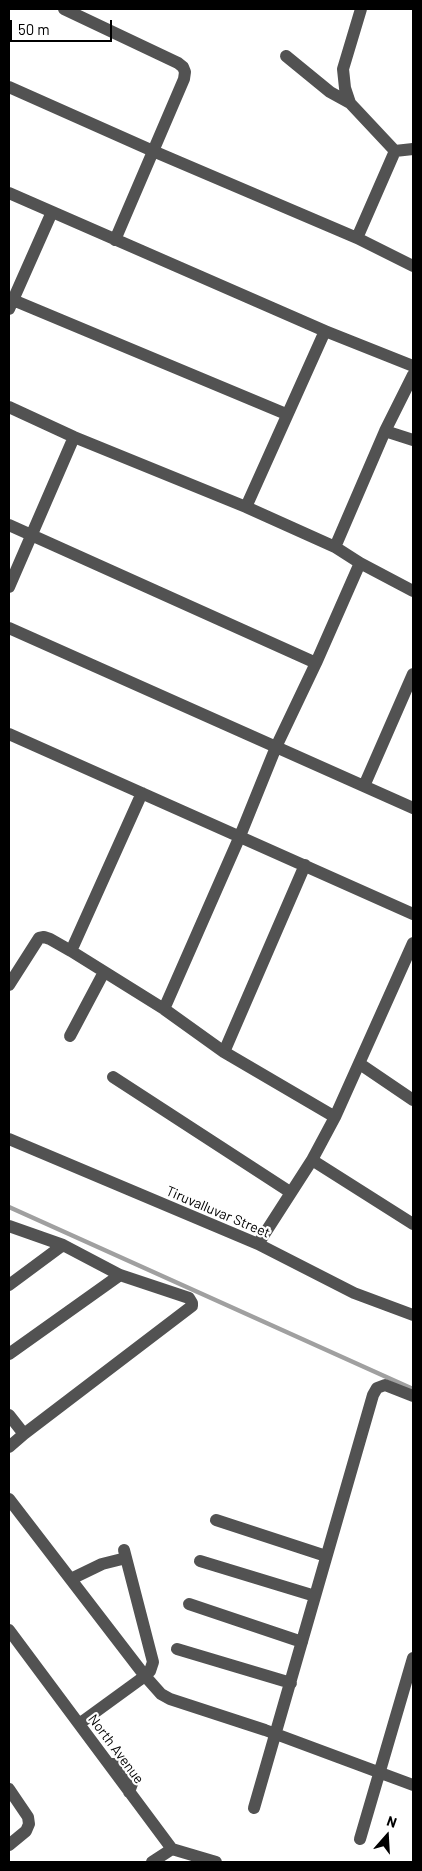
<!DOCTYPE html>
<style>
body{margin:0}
#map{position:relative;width:422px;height:1871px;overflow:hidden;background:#fff;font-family:Barlow,sans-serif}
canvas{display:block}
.frame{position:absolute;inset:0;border:10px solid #000;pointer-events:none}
.north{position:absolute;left:362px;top:1811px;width:50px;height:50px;-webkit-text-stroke:4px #fff;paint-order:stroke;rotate:19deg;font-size:14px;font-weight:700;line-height:20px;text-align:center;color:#000}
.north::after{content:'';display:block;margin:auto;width:18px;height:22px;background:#000;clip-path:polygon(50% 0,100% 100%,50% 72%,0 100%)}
.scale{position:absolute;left:10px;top:20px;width:102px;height:22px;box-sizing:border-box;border:2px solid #000;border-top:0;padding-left:6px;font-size:15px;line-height:18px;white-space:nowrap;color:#000;-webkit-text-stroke:4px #fff;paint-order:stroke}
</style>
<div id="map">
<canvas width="422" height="1871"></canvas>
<div class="frame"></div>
<div class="north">N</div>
<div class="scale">50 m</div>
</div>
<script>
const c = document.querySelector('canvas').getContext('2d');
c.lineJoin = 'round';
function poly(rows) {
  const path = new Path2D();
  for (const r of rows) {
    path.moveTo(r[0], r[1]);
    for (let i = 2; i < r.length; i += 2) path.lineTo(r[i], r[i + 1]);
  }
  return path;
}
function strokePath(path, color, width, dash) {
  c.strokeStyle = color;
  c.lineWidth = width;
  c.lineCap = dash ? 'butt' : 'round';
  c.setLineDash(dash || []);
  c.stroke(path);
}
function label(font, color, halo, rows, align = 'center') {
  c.font = font + ' Barlow,sans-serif';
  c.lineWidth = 4.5;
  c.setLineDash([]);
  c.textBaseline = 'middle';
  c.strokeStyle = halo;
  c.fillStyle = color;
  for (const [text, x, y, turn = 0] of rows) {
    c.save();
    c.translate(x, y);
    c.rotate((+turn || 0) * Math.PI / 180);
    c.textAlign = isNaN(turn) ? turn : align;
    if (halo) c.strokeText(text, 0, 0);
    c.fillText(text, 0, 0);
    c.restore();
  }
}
const stream = poly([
 [9,1207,413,1389]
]);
const minor = poly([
 [64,9,178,63,183,67,185,72,184,79,115,240],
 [361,9,343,69,345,88,350,103,395,151],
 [286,56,330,92,350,103],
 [9,87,153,151,357,238,413,266],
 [395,151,413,149],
 [9,193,325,331,413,366],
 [357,238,395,151],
 [13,300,286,414],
 [9,309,52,212],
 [9,407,74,437,246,507,335,547,360,563,413,591],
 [385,431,413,440],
 [246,507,325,331],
 [9,525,316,663],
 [335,547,385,431,413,375],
 [9,587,74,437],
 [9,628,413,808],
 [9,734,413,914],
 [364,786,413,674],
 [142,793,71,951,164,1009,224,1052,335,1117],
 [9,985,39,938,44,937,50,939,71,951],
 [164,1009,240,836,276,747,316,663,360,563],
 [70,1036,104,972],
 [224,1052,305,865],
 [360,1064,413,1100],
 [113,1077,290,1192],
 [9,1139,258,1244,354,1293,413,1315],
 [312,1160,413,1224],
 [9,1226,63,1245,120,1275,189,1298,192,1303,192,1306,24,1434],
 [258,1244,312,1160,335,1117,413,943],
 [9,1285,63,1245],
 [9,1354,120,1275],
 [9,1415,24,1434,9,1447],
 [9,1499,145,1676,161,1694,170,1699,265,1730,413,1785],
 [216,1520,326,1556],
 [200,1561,315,1596],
 [71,1579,102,1564,126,1558],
 [189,1604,302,1642],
 [9,1630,172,1849,216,1862],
 [177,1649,291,1683],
 [79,1724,145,1676,150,1671,153,1662,124,1550],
 [109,1764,118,1764,126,1767,131,1774,133,1781,129,1792],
 [9,1789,28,1817,29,1824,26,1831,9,1845],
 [254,1808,373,1395,377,1388,385,1385,413,1396],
 [360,1839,413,1658],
 [152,1862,172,1849]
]);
const streetNames = [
 ["Tiruvalluvar Street",218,1212,23],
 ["North Avenue",116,1749,53]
];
strokePath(stream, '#a0a0a0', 4.5);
strokePath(minor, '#525252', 12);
label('14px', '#000', '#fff', streetNames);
</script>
